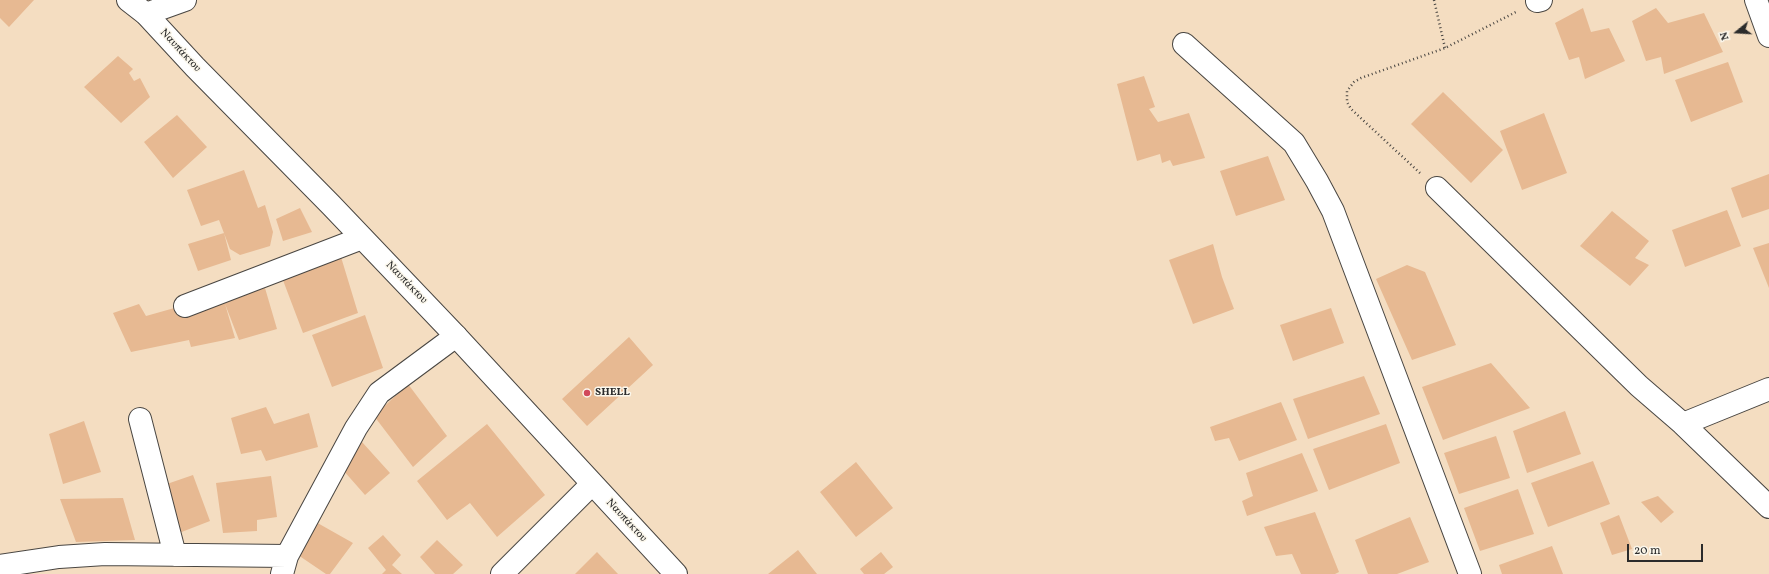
<!DOCTYPE html>
<meta charset="utf-8">
<style>
body{margin:0}
#map{position:relative;width:1769px;height:574px;overflow:hidden;background:#f4ddc1;font-family:Vollkorn,serif}
canvas{display:block}
.north{position:absolute;left:1717px;top:12px;width:40px;height:40px;-webkit-text-stroke:3px #fbf7ec;paint-order:stroke;rotate:252deg;font-size:11px;font-weight:700;line-height:16px;text-align:center;color:#2b2b2b}
.north::after{content:'';display:block;margin:auto;width:14px;height:18px;background:#2b2b2b;clip-path:polygon(50% 0,100% 100%,50% 72%,0 100%)}
.scale{position:absolute;left:1627px;top:544px;width:76px;height:18px;box-sizing:border-box;border:2px solid #2b2b2b;border-top:0;padding-left:5px;font-size:12px;line-height:14px;white-space:nowrap;color:#2b2b2b;-webkit-text-stroke:3px #fbf7ec;paint-order:stroke}
</style>
<div id="map">
<canvas width="1769" height="574"></canvas>
<div class="north">N</div>
<div class="scale">20 m</div>
</div>
<script>
const c = document.querySelector('canvas').getContext('2d');
c.lineJoin = 'round';
function fillPath(path, color) {
  c.fillStyle = color;
  c.fill(path, 'evenodd');
}
function poly(rows) {
  const path = new Path2D();
  for (const r of rows) {
    path.moveTo(r[0], r[1]);
    for (let i = 2; i < r.length; i += 2) path.lineTo(r[i], r[i + 1]);
  }
  return path;
}
function strokePath(path, color, width, dash) {
  c.strokeStyle = color;
  c.lineWidth = width;
  c.lineCap = dash ? 'butt' : 'round';
  c.setLineDash(dash || []);
  c.stroke(path);
}
function label(font, color, halo, rows, align = 'center') {
  c.font = font + ' Vollkorn,serif';
  c.lineWidth = 3;
  c.setLineDash([]);
  c.textBaseline = 'middle';
  c.strokeStyle = halo;
  c.fillStyle = color;
  for (const [text, x, y, turn = 0] of rows) {
    c.save();
    c.translate(x, y);
    c.rotate((+turn || 0) * Math.PI / 180);
    c.textAlign = isNaN(turn) ? turn : align;
    if (halo) c.strokeText(text, 0, 0);
    c.fillText(text, 0, 0);
    c.restore();
  }
}
const building = poly([
 [0,0,34,0,9,27,0,18],
 [1583,8,1591,32,1609,28,1625,61,1585,79,1579,57,1569,60,1555,23],
 [1656,8,1668,23,1704,13,1723,52,1664,74,1661,57,1646,61,1632,21],
 [118,56,133,69,129,73,134,81,140,78,150,97,121,123,84,87],
 [1728,62,1743,102,1691,122,1675,80],
 [1144,76,1155,107,1149,109,1158,122,1189,113,1205,158,1173,166,1170,160,1162,163,1160,154,1137,161,1117,84],
 [1443,92,1503,150,1471,183,1411,124],
 [1544,113,1567,173,1522,190,1500,131],
 [177,115,207,147,173,178,144,142],
 [1268,156,1285,200,1236,216,1220,171],
 [244,170,258,208,265,205,273,232,270,246,240,255,230,249,219,220,201,226,187,190],
 [1769,174,1769,209,1742,218,1731,188],
 [300,208,312,232,283,241,276,219],
 [1727,210,1741,246,1685,267,1672,230],
 [1612,211,1649,241,1635,258,1649,265,1630,286,1580,246],
 [224,233,231,260,198,271,188,244],
 [1769,243,1769,288,1753,248],
 [1213,244,1222,277,1234,309,1193,324,1169,260],
 [341,257,358,313,303,333,281,275],
 [1407,265,1425,272,1456,345,1412,360,1376,279],
 [265,288,277,329,239,340,225,304,235,338,191,347,189,340,131,352,113,313,139,304,146,316,178,307,181,316],
 [1331,308,1344,343,1293,361,1280,325],
 [365,315,383,368,332,387,312,335],
 [629,337,653,365,587,426,562,399],
 [1491,363,1530,408,1443,440,1422,387],
 [1364,376,1380,414,1308,439,1293,399],
 [408,384,447,436,413,467,374,416],
 [1281,402,1297,440,1239,461,1229,438,1215,441,1210,427],
 [266,407,274,424,309,413,318,447,266,461,261,450,241,454,231,418],
 [1565,411,1581,454,1527,473,1513,431],
 [84,421,101,472,63,484,49,434],
 [487,424,545,495,497,537,470,503,447,520,417,481],
 [1386,424,1400,463,1329,490,1313,449],
 [1496,436,1510,478,1459,494,1444,453],
 [362,442,390,473,365,495,343,470],
 [1302,453,1318,491,1247,516,1242,501,1253,496,1246,473],
 [1593,461,1610,504,1548,527,1531,483],
 [856,462,893,508,856,537,820,492],
 [193,475,210,521,179,533,164,485],
 [271,476,277,517,257,520,257,531,223,533,216,483],
 [1518,489,1534,534,1480,551,1464,508],
 [1658,496,1674,512,1661,523,1641,502],
 [123,498,135,540,76,542,60,499],
 [1315,512,1339,572,1335,574,1301,574,1292,554,1276,556,1264,527],
 [1619,515,1632,549,1612,555,1600,523],
 [1410,517,1429,562,1397,574,1368,574,1355,540],
 [314,521,353,543,330,574,326,574,298,555],
 [383,535,401,555,392,565,402,574,382,574,386,570,368,548],
 [437,540,463,565,453,574,435,574,420,557],
 [1552,546,1563,574,1502,574,1499,565],
 [798,550,817,574,768,574],
 [597,552,618,574,575,574],
 [881,552,893,567,884,574,864,574,860,569]
]);
const path = poly([
 [1434,0,1445,48],
 [1420,173,1351,109,1347,102,1347,91,1354,82,1361,78,1445,48,1516,12]
]);
const street = poly([
 [1756,0,1769,36],
 [1537,1,1541,0],
 [146,14,185,0],
 [1184,44,1294,143,1317,181,1333,211,1470,574],
 [1437,188,1639,386,1683,424,1769,507],
 [185,306,362,238],
 [140,419,175,555],
 [1683,424,1769,389],
 [0,566,59,557,105,554,287,556],
 [282,574,287,556,356,428,379,393,456,336],
 [502,574,592,484]
]);
const secondary = poly([
 [128,0,146,14,195,67,331,205,456,336,676,574]
]);
const markers = [
 [587,393,4,"#d1495b"]
];
const streetNames = [
 ["Ναυπάκτου",180,51,47],
 ["Ναυπάκτου",406,283,46],
 ["Ναυπάκτου",626,521,47]
];
const poiNames = [
 ["SHELL",595,393]
];
fillPath(building, '#e7b992');
strokePath(street, '#494642', 24);
strokePath(secondary, '#494642', 24);
strokePath(path, '#494642', 2.5, [1, 3]);
strokePath(street, '#fff', 22);
strokePath(secondary, '#fff', 22);
for (const [x, y, r, color] of markers) {
  const dot = new Path2D();
  dot.arc(x, y, r, 0, 2 * Math.PI);
  c.fillStyle = color;
  c.fill(dot);
  strokePath(dot, '#fbf7ec', 1.5);
}
label('11px', '#2b2b2b', '#fbf7ec', streetNames);
label('bold 11px', '#2b2b2b', '#fbf7ec', poiNames, 'left');
</script>
